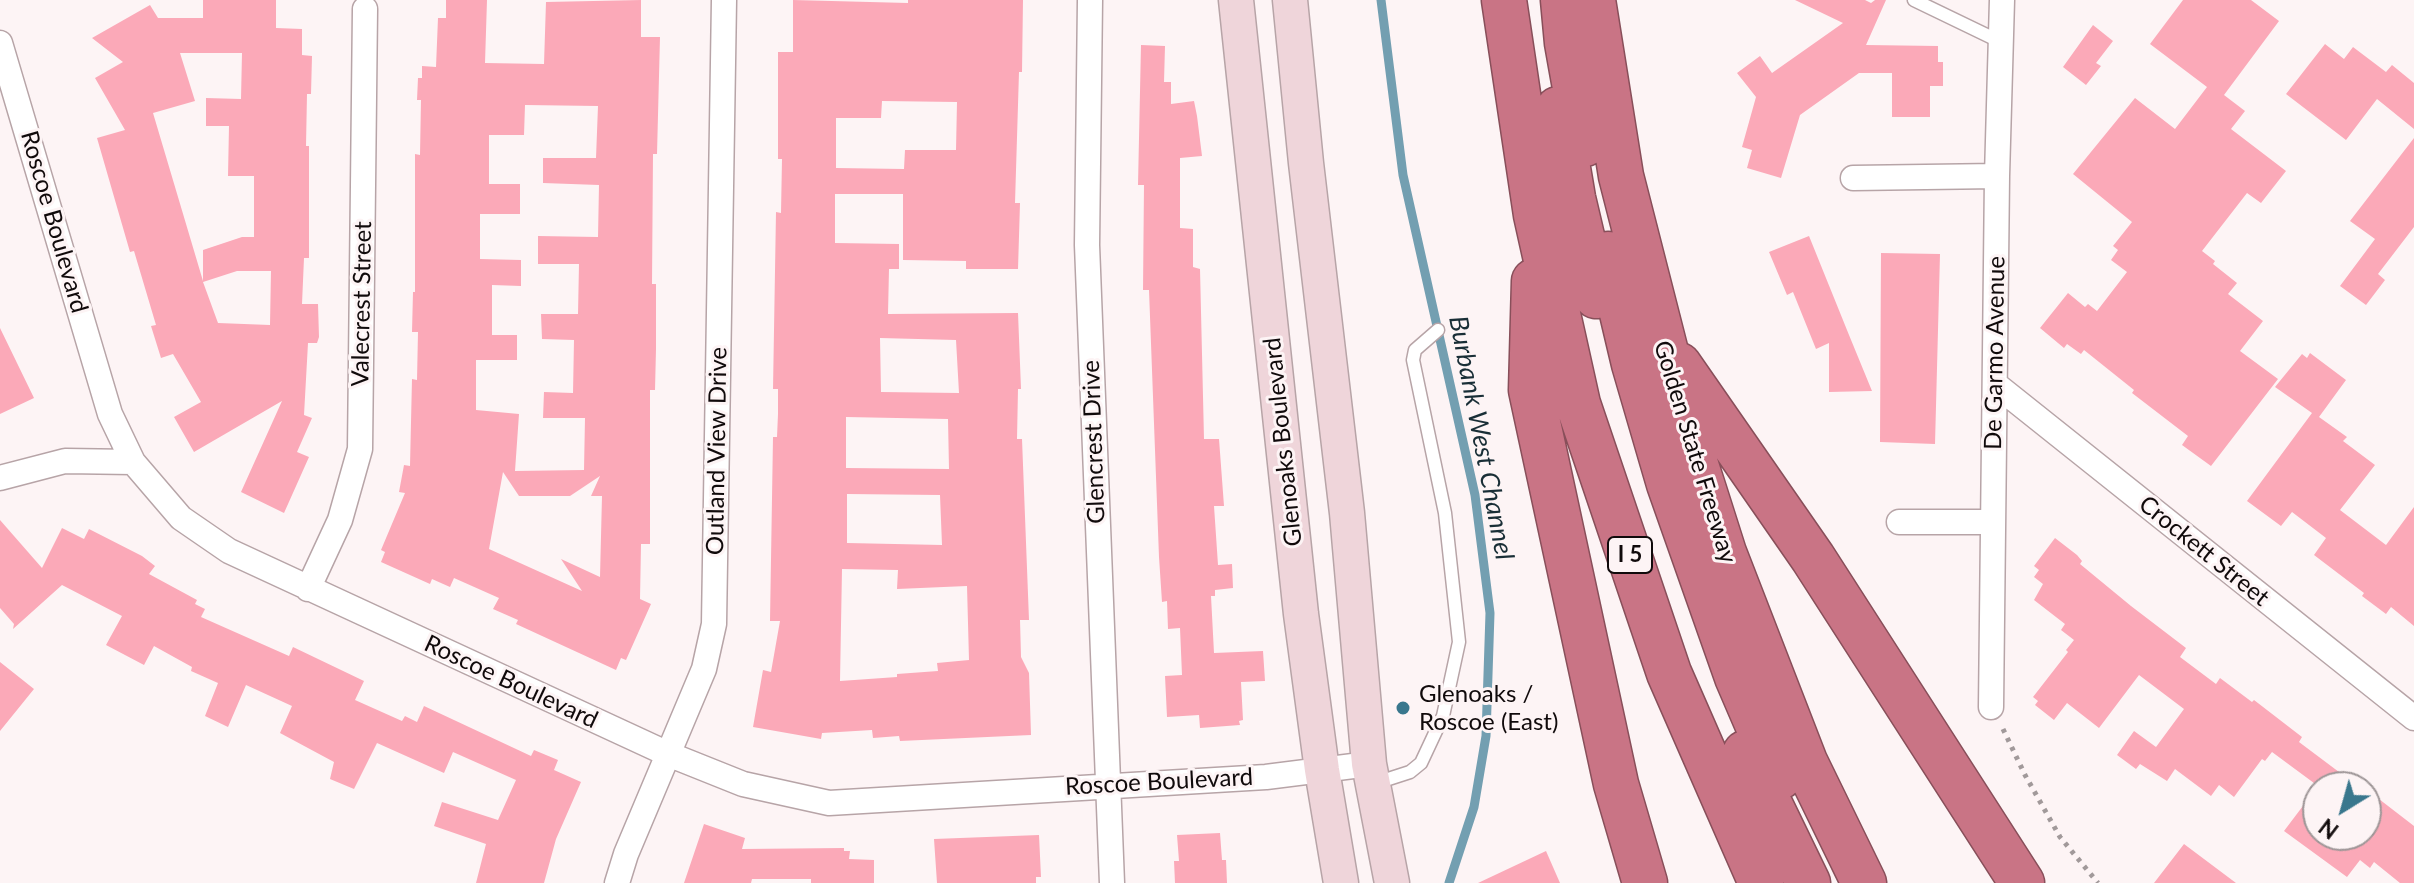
<!DOCTYPE html>
<style>
body{margin:0}
#map{position:relative;width:2414px;height:883px;overflow:hidden;background:#fdf4f5;font-family:Lato,sans-serif}
canvas{display:block}
.north{position:absolute;left:2302px;top:771px;width:80px;height:80px;box-sizing:border-box;background:#fdf4f5;border:2px solid #9e9697;border-radius:50%;rotate:217deg;font-size:22px;font-weight:700;line-height:32px;text-align:center;color:#100a0b}
.north::after{content:'';display:block;margin:auto;width:28px;height:36px;background:#39778d;clip-path:polygon(50% 0,100% 100%,50% 72%,0 100%)}
</style>
<div id="map">
<canvas width="2414" height="883"></canvas>
<div class="north">N</div>
</div>
<script>
const c = document.querySelector('canvas').getContext('2d');
c.lineJoin = 'round';
function poly(rows) {
  const path = new Path2D();
  for (const r of rows) {
    path.moveTo(r[0], r[1]);
    for (let i = 2; i < r.length; i += 2) path.lineTo(r[i], r[i + 1]);
  }
  return path;
}
function strokePath(path, color, width, dash) {
  c.strokeStyle = color;
  c.lineWidth = width;
  c.lineCap = dash ? 'butt' : 'round';
  c.setLineDash(dash || []);
  c.stroke(path);
}
function fillPath(path, color) {
  c.fillStyle = color;
  c.fill(path, 'evenodd');
}
function label(font, color, halo, rows, align = 'center') {
  c.font = font + ' Lato,sans-serif';
  c.lineWidth = 6;
  c.setLineDash([]);
  c.textBaseline = 'middle';
  c.strokeStyle = halo;
  c.fillStyle = color;
  for (const [text, x, y, turn = 0] of rows) {
    c.save();
    c.translate(x, y);
    c.rotate((+turn || 0) * Math.PI / 180);
    c.textAlign = isNaN(turn) ? turn : align;
    if (halo) c.strokeText(text, 0, 0);
    c.fillText(text, 0, 0);
    c.restore();
  }
}
const stream = poly([
 [1381,0,1403,175,1475,495,1490,613,1486,736,1474,807,1449,883]
]);
const building = poly([
 [203,0,276,0,276,28,302,29,302,55,312,56,311,94,307,94,306,146,309,146,309,258,304,258,302,304,318,304,319,337,317,343,308,343,304,415,312,418,297,452,309,457,284,513,241,492,282,401,194,452,174,417,201,402,173,354,161,358,151,326,156,325,134,251,130,252,97,138,125,130,95,78,123,62,92,38,150,5,158,18,203,18],
 [180,53,242,53,241,99,206,98,206,126,229,126,228,176,254,176,254,237,242,237,203,250,203,281,153,113,195,101],
 [237,271,271,271,270,325,218,323,203,282],
 [446,0,487,0,485,63,544,64,546,2,641,0,641,37,660,37,657,154,653,154,652,284,656,284,656,349,655,390,650,390,650,544,641,544,640,599,651,604,626,660,621,658,616,670,516,624,518,620,493,609,499,598,454,578,450,587,432,579,430,584,381,562,385,552,381,550,405,493,399,492,404,465,410,466,412,379,417,380,418,332,412,332,413,292,415,292,415,154,420,155,421,100,417,100,418,78,422,78,422,66,436,67,438,18,446,18],
 [525,105,598,106,596,158,543,158,543,183,599,185,598,237,538,236,538,264,579,264,578,314,541,314,542,339,574,340,573,393,544,392,543,418,585,418,584,470,515,471,519,414,476,410,476,360,517,360,517,335,492,335,492,285,521,286,521,260,480,259,480,214,520,214,520,184,489,184,489,135,524,135],
 [503,472,519,496,570,496,600,476,591,496,602,496,600,577,561,559,582,591,489,549],
 [793,0,908,3,908,0,1023,0,1022,72,1019,72,1015,203,1020,203,1018,269,966,269,966,261,903,260,903,194,835,194,835,243,899,244,899,269,889,269,888,314,1018,313,1021,389,1018,389,1017,439,1022,439,1029,620,1020,620,1021,657,1029,673,1031,735,900,741,899,736,873,738,872,730,822,733,821,739,753,727,763,670,771,672,780,621,770,621,773,437,777,437,778,414,778,389,773,389,776,212,781,213,782,159,778,159,778,52,793,52],
 [882,101,957,102,956,150,905,150,904,169,836,168,836,118,881,118],
 [880,338,956,340,959,393,881,392],
 [846,417,948,419,949,469,846,468],
 [847,494,940,495,942,545,847,543],
 [842,569,898,570,897,589,967,586,969,660,937,663,938,671,897,674,897,677,840,681],
 [1795,0,1865,0,1871,3,1875,0,1886,0,1866,45,1938,46,1938,62,1943,62,1943,86,1930,86,1930,117,1892,117,1892,73,1859,73,1800,115,1781,178,1747,168,1752,150,1742,147,1756,97,1737,73,1760,56,1772,73,1843,23],
 [2183,0,2251,0,2279,21,2224,95,2245,111,2231,129,2286,171,2261,203,2247,193,2202,251,2215,261,2213,264,2237,283,2228,294,2263,321,2240,351,2278,379,2211,466,2182,445,2188,436,2132,393,2134,390,2084,350,2081,354,2067,344,2064,348,2040,328,2068,293,2085,307,2088,304,2097,311,2127,272,2111,260,2118,250,2113,246,2132,222,2073,174,2135,98,2175,129,2207,87,2150,44],
 [2093,25,2113,41,2096,63,2101,66,2086,85,2063,67],
 [2325,44,2344,59,2353,47,2386,72,2392,65,2414,83,2414,129,2377,99,2346,140,2286,94],
 [1141,45,1165,46,1164,82,1171,82,1171,104,1194,101,1197,116,1202,156,1180,158,1180,228,1193,229,1193,267,1200,269,1204,439,1219,439,1224,506,1214,506,1218,565,1232,564,1233,588,1215,590,1215,596,1211,596,1214,653,1263,651,1265,681,1241,682,1243,720,1239,721,1240,725,1200,728,1199,715,1167,717,1165,676,1182,675,1180,628,1168,629,1167,601,1162,602,1159,557,1149,290,1143,290,1144,185,1138,185],
 [2414,138,2414,227,2378,274,2385,280,2366,305,2340,286,2375,239,2350,221],
 [1809,236,1849,335,1872,391,1829,392,1829,343,1816,349,1793,292,1787,295,1769,252],
 [1881,253,1940,254,1935,444,1880,442],
 [0,328,34,398,0,414],
 [2310,353,2346,380,2319,417,2347,437,2343,441,2375,465,2340,510,2386,545,2414,507,2414,626,2391,607,2386,614,2362,596,2364,593,2314,555,2326,538,2292,512,2281,526,2247,501,2312,413,2275,387,2302,354,2307,358],
 [0,520,42,568,62,528,84,539,89,529,142,556,155,566,149,574,197,600,195,604,205,609,201,617,289,656,293,647,364,681,355,700,402,721,405,716,417,722,424,706,531,756,534,750,558,760,554,770,581,782,556,839,544,883,476,883,486,844,434,826,442,802,498,820,516,780,453,752,444,773,377,743,354,789,330,779,334,762,280,733,292,706,246,685,228,727,205,716,218,683,191,671,192,667,154,646,144,665,106,645,122,616,62,585,13,629,14,624,0,608],
 [2055,538,2077,555,2082,561,2080,564,2131,606,2186,648,2180,657,2216,684,2220,678,2252,702,2254,700,2302,737,2299,742,2359,787,2318,786,2318,835,2366,835,2366,789,2414,826,2414,883,2400,883,2374,862,2370,868,2360,860,2347,877,2284,831,2318,786,2272,752,2265,761,2262,759,2234,797,2219,785,2211,796,2175,769,2167,781,2140,764,2136,769,2117,755,2134,731,2156,747,2184,709,2139,675,2099,728,2067,703,2054,720,2035,705,2038,701,2033,697,2068,652,2066,650,2074,640,2061,630,2065,624,2034,600,2043,584,2034,577,2039,570,2034,566],
 [0,662,34,689,0,731],
 [704,824,745,838,742,849,844,848,844,851,850,851,849,859,874,860,874,883,811,883,811,879,752,879,751,883,684,883],
 [1220,833,1222,860,1226,860,1227,883,1175,883,1174,861,1179,861,1177,835],
 [1039,835,1041,877,1036,877,1036,883,937,883,934,839],
 [2184,844,2236,883,2154,883],
 [1546,851,1560,883,1478,883]
]);
const path = poly([
 [2003,729,2025,775,2060,837,2098,883]
]);
const service = poly([
 [1914,0,2001,42],
 [1376,783,1410,772,1421,763,1443,716,1459,642,1445,513,1413,360,1415,350,1438,330]
]);
const minor = poly([
 [1090,0,1087,245,1112,883],
 [0,43,110,414,133,462,181,518,229,551,668,754,743,784,829,803,1266,777,1369,764],
 [1853,178,1997,176],
 [1995,384,2414,718],
 [0,478,65,461,133,462],
 [1899,522,1993,522],
 [308,589,340,520,360,449,365,9],
 [1991,707,1997,176,2002,0],
 [617,883,626,854,704,669,714,624,724,0]
]);
const secondary = poly([
 [1236,0,1301,614,1322,770,1341,883],
 [1290,0,1306,163,1347,513,1369,764,1392,883]
]);
const motorway = poly([
 [1504,0,1536,215,1578,404,1669,673,1761,883],
 [1563,0,1567,43,1585,144],
 [1593,0,1621,176,1690,446,1724,553,1805,762,1864,883],
 [1558,109,1573,198,1596,296],
 [1608,254,1634,364,1669,484,1737,677,1780,777],
 [1534,281,1531,390,1616,784,1645,883],
 [1679,365,1813,558,2022,883],
 [1745,753,1808,883]
]);
const markers = [
 [1403,708,8,"#39778d"]
];
const shields = [
 [1630,555,44]
];
const shieldNames = [
 ["I 5",1630,555]
];
const streetNames = [
 ["Roscoe Boulevard",54,222,74],
 ["Valecrest Street",362,304,-89],
 ["De Garmo Avenue",1995,353,-89],
 ["Glencrest Drive",1094,442,-92],
 ["Glenoaks Boulevard",1283,442,-96],
 ["Outland View Drive",717,451,-89],
 ["Golden State Freeway",1695,452,73],
 ["Crockett Street",2204,551,39],
 ["Roscoe Boulevard",511,682,25],
 ["Roscoe Boulevard",1159,782,-3]
];
const poiNames = [
 ["Glenoaks /",1419,694],
 ["Roscoe (East)",1419,722]
];
const waterNames = [
 ["Burbank West Channel",1481,438,79]
];
strokePath(stream, '#739fb1', 9);
fillPath(building, '#fba9b8');
strokePath(service, '#b7a4a7', 15);
strokePath(minor, '#b7a4a7', 27);
strokePath(secondary, '#b7a4a7', 37);
strokePath(motorway, '#884f5a', 47);
strokePath(path, '#a1999a', 5, [4, 6]);
strokePath(service, '#fff', 12);
strokePath(minor, '#fff', 24);
strokePath(secondary, '#efd5da', 34);
strokePath(motorway, '#c97485', 44);
for (const [x, y, r, color] of markers) {
  const dot = new Path2D();
  dot.arc(x, y, r, 0, 2 * Math.PI);
  c.fillStyle = color;
  c.fill(dot);
  strokePath(dot, '#fdf4f5', 3);
}
for (const [x, y, w] of shields) {
  const box = new Path2D();
  box.roundRect(x - w / 2, y - 18, w, 36, 6);
  c.fillStyle = '#fdf4f5';
  c.fill(box);
  strokePath(box, '#100a0b', 2);
}
label('bold 22px', '#100a0b', null, shieldNames);
label('24px', '#100a0b', '#fdf4f5', streetNames);
label('24px', '#100a0b', '#fdf4f5', poiNames, 'left');
label('italic 26px', '#192e36', '#fdf4f5', waterNames);
</script>
